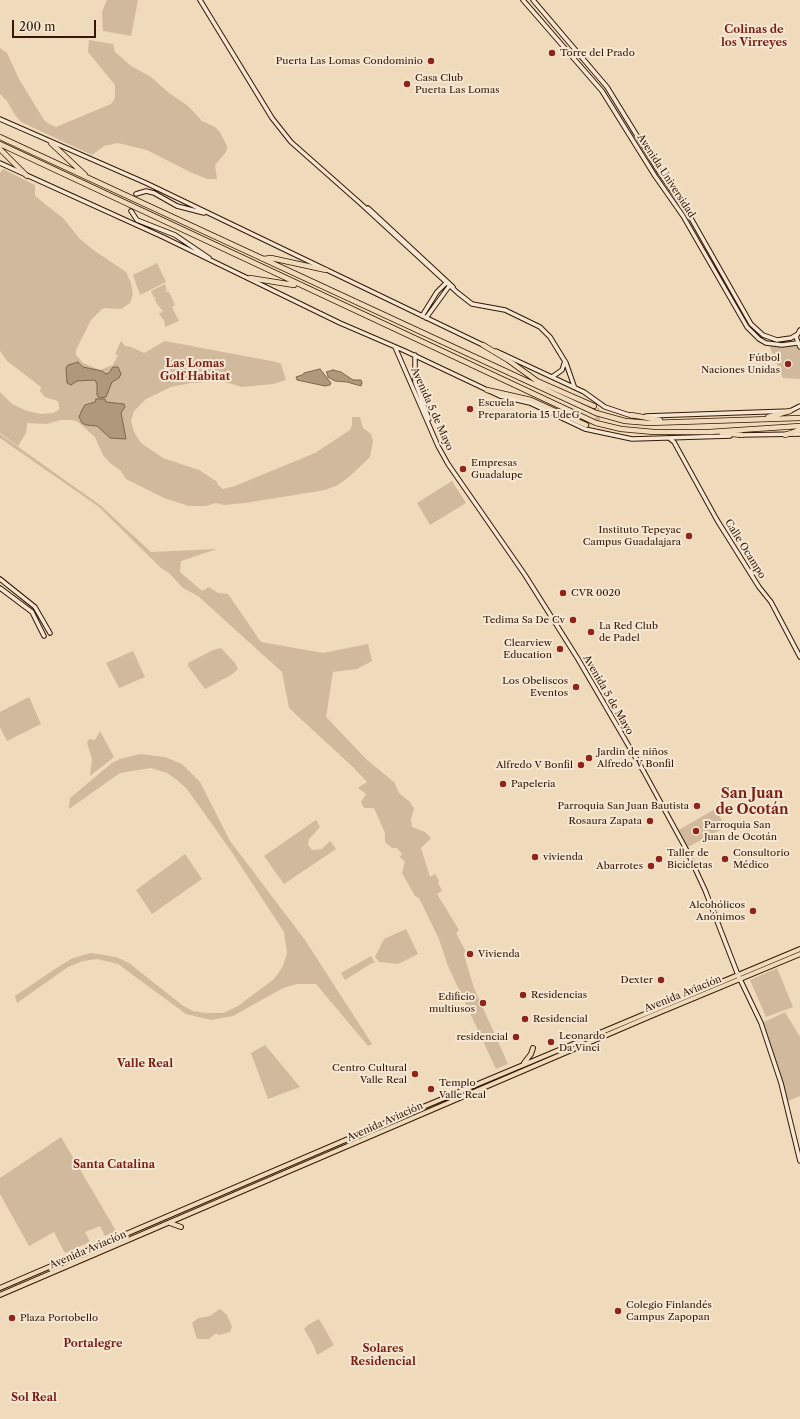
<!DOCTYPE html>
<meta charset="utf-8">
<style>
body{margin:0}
#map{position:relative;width:800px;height:1419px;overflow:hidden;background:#efdabb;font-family:"Libre Caslon Text",serif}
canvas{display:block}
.scale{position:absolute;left:12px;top:20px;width:84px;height:18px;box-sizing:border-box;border:2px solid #361802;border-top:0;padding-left:5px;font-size:12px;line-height:14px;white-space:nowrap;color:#361802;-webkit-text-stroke:3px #f5e7d3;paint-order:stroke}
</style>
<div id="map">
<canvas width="800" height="1419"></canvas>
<div class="scale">200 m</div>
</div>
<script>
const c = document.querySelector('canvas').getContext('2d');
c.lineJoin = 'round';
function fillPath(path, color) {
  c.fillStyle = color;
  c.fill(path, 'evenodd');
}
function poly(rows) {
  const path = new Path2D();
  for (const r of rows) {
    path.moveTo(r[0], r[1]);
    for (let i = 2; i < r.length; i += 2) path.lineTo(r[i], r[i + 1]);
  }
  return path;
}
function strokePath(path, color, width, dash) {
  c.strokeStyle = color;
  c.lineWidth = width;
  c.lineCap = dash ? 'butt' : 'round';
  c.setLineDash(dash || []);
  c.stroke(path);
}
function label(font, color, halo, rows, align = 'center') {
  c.font = font + ' "Libre Caslon Text",serif';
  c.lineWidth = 4;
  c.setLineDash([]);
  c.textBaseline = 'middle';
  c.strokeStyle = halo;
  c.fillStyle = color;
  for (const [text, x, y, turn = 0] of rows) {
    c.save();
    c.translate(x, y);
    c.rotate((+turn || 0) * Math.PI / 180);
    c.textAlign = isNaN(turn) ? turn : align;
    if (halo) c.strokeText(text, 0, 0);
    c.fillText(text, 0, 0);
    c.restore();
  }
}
const green = poly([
 [107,0,138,0,131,36,103,31,102,12],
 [89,40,113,44,115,52,131,66,151,77,169,93,188,106,202,121,215,127,220,132,227,146,226,152,215,165,217,179,207,179,190,172,147,150,118,143,104,146,92,155,21,122,15,115,7,101,0,94,0,48,7,53,19,79,44,120,49,124,56,127,111,104,115,98,115,85,88,52],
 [3,169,35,185,35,196,64,219,79,238,92,249,126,272,131,283,133,294,130,303,121,309,105,308,101,310,91,320,76,350,76,355,83,363,100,370,113,365,118,355,115,354,121,341,125,346,131,347,144,353,165,341,276,362,281,364,286,380,273,384,242,387,222,381,191,383,171,387,146,399,134,411,131,421,134,432,141,443,163,458,199,470,216,481,218,485,223,489,235,486,315,453,350,430,352,425,352,417,360,417,363,428,371,434,373,441,370,457,350,476,338,485,325,490,245,503,224,505,216,503,206,506,189,506,164,498,126,479,121,471,110,463,103,455,95,437,78,422,72,420,60,420,47,424,27,423,26,433,18,446,0,433,0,392,12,404,27,411,41,414,53,413,59,410,59,405,58,401,45,397,40,391,41,387,7,361,0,351,0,173],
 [157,263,166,282,140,295,133,275],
 [165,284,167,291,165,292,169,292,175,305,172,307,179,321,165,327,164,320,159,314,163,311,157,304,155,300,156,297,154,298,151,291],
 [769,345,781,347,795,345,800,350,800,379,783,378],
 [0,434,100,505,151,552,217,549,181,561,180,572,202,591,209,587,218,593,228,594,261,642,323,653,368,644,372,661,357,669,333,672,326,717,367,760,394,782,399,793,410,802,414,809,411,819,412,827,425,832,431,838,421,848,430,877,435,874,439,881,438,883,442,891,437,894,459,930,456,933,465,950,464,955,474,988,508,1064,496,1069,448,966,439,939,419,898,415,896,402,873,405,862,400,857,402,854,397,848,392,848,385,842,385,833,374,808,364,808,361,802,366,794,358,788,367,782,354,768,289,708,282,672,198,596,183,588,169,573,161,568,99,507,0,438],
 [452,481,466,503,430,525,417,503],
 [221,648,235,663,238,669,231,675,205,689,188,666,188,663,213,650],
 [133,651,145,677,119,688,106,663],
 [29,697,41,724,7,741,0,727,0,712],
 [100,731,114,757,90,776,92,759,87,743,89,739,95,740],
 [140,754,165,757,182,764,200,782,230,841,305,940,372,1044,368,1046,316,984,297,984,283,988,233,1016,211,1020,186,1014,118,964,97,959,83,961,68,967,17,1003,15,996,58,967,73,958,91,953,116,957,129,963,182,1005,193,1011,206,1013,223,1013,238,1006,274,979,283,966,287,953,284,932,231,851,187,789,177,780,167,773,151,768,120,773,69,809,70,798,112,763,120,759],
 [715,809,726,827,686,848,677,831],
 [316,820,320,827,309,839,308,845,312,850,322,849,330,841,336,849,284,884,264,856],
 [185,854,202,879,152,914,136,890],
 [406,929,418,954,398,964,379,962,375,957,384,939],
 [371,956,375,963,372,963,345,980,341,973],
 [777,968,793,1007,766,1017,750,980],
 [785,1012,800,1037,800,1096,788,1101,762,1023],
 [265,1045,300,1087,268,1099,251,1053],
 [61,1137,116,1231,105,1236,100,1226,85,1232,90,1242,65,1253,54,1232,29,1246,0,1194,0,1178],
 [220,1309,227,1315,232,1327,230,1332,219,1335,216,1333,209,1339,197,1339,192,1323,198,1318,210,1316],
 [319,1319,334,1345,317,1355,314,1346,304,1329,308,1325]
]);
const water = poly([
 [78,362,83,367,102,371,106,374,109,373,113,367,118,367,121,374,119,378,112,382,106,397,99,398,97,395,97,384,95,380,77,381,71,385,67,383,66,368,68,365,78,362],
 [320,369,331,383,330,385,325,386,297,380,296,377,302,375,304,373,320,369],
 [333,370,341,372,353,380,361,380,362,383,361,386,347,382,335,381,328,377,327,373,326,372,333,370],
 [96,399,105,399,106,402,124,404,125,407,121,413,126,439,110,438,97,426,86,425,82,423,79,417,82,410,85,405,95,402,96,399]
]);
const secondaryTunnel = poly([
 [131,211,130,205,136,194]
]);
const highwayTunnel = poly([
 [586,425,596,422,598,418,597,409,594,406]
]);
const secondary = poly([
 [200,0,272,118,291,142,360,203,459,294],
 [523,0,602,91,655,176,683,216,747,327,759,339,766,343,782,345,797,343],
 [533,0,607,87,660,173,688,213,751,324,763,335,777,340,791,338,796,335],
 [0,119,146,183,485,346],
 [0,163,163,237,340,323,405,351,500,396,530,403,585,429,632,439,730,436],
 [136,194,146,191,154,193,177,206,204,213],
 [368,208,453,287],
 [131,211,137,220,175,235,209,258],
 [458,293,472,304,505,310,540,327,550,337,566,363,574,386],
 [422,316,437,292,447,282],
 [426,318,450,285],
 [800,330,796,337,800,347],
 [395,347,438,446,448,464,525,575,578,659,644,772,686,849,705,890,738,975,761,1023,781,1083,800,1161],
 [496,351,584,392,605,407,632,416],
 [415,355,415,382,429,419],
 [552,377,562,370,565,361],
 [646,416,790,411,800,406],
 [740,435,800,434],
 [669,438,674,442,717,520,759,587,771,602,800,657],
 [0,579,35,607,50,633],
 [0,588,32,612,44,636]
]);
const primary = poly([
 [524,1063,531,1054,533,1048],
 [170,1223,181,1227],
 [0,1288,411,1112,800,949],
 [0,1295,651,1016,800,954]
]);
const highway = poly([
 [0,137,596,413,625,421,649,423,800,418],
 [51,143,85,175],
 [0,144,596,423,621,429,654,432,709,432,800,426],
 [0,149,27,176],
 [263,259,271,258,326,270],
 [250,278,294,285],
 [483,345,508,360,537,381,594,406],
 [487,390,531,400,586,425],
 [631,415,660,420],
 [768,417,790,411],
 [722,433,742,435],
 [785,435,800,430]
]);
const markers = [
 [552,53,4,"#8f2418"],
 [431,61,4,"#8f2418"],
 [407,84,4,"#8f2418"],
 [788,364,4,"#8f2418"],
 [470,409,4,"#8f2418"],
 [463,469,4,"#8f2418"],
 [689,536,4,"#8f2418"],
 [563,593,4,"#8f2418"],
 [573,620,4,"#8f2418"],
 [591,632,4,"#8f2418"],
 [560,649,4,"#8f2418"],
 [576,687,4,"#8f2418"],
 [589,758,4,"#8f2418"],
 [581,765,4,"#8f2418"],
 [503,784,4,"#8f2418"],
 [697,806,4,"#8f2418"],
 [650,821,4,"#8f2418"],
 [696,831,4,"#8f2418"],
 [535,857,4,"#8f2418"],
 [659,859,4,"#8f2418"],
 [725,859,4,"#8f2418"],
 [651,866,4,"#8f2418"],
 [753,911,4,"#8f2418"],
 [470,954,4,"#8f2418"],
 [661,980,4,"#8f2418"],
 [523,995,4,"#8f2418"],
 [483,1003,4,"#8f2418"],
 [525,1019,4,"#8f2418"],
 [516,1037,4,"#8f2418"],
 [551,1042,4,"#8f2418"],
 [415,1074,4,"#8f2418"],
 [431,1089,4,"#8f2418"],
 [618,1311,4,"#8f2418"],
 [12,1318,4,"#8f2418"]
];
const poiNames = [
 ["Torre del Prado",560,53],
 ["Puerta Las Lomas Condominio",423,61,"right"],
 ["Casa Club",415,78],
 ["Puerta Las Lomas",415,90],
 ["Fútbol",780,358,"right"],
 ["Naciones Unidas",780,370,"right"],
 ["Escuela",478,403],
 ["Preparatoria 15 UdeG",478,415],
 ["Empresas",471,463],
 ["Guadalupe",471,475],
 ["Instituto Tepeyac",681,530,"right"],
 ["Campus Guadalajara",681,542,"right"],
 ["CVR 0020",571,593],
 ["Tedima Sa De Cv",565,620,"right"],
 ["La Red Club",599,626],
 ["de Padel",599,638],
 ["Clearview",552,643,"right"],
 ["Education",552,655,"right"],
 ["Los Obeliscos",568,681,"right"],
 ["Eventos",568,693,"right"],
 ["Jardin de niños",597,752],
 ["Alfredo V Bonfil",597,764],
 ["Alfredo V Bonfil",573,765,"right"],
 ["Papeleria",511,784],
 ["Parroquia San Juan Bautista",689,806,"right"],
 ["Rosaura Zapata",642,821,"right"],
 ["Parroquia San",704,825],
 ["Juan de Ocotán",704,837],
 ["Taller de",667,853],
 ["Bicicletas",667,865],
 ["Consultorio",733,853],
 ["Médico",733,865],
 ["vivienda",543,857],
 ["Abarrotes",643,866,"right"],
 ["Alcohólicos",745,905,"right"],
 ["Anónimos",745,917,"right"],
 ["Vivienda",478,954],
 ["Dexter",653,980,"right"],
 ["Residencias",531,995],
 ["Edificio",475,997,"right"],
 ["multiusos",475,1009,"right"],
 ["Residencial",533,1019],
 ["Leonardo",559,1036],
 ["Da Vinci",559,1048],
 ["residencial",508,1037,"right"],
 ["Centro Cultural",407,1068,"right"],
 ["Valle Real",407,1080,"right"],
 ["Templo",439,1083],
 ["Valle Real",439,1095],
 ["Colegio Finlandés",626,1305],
 ["Campus Zapopan",626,1317],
 ["Plaza Portobello",20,1318]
];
const streetNames = [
 ["Avenida Universidad",666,176,57],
 ["Avenida 5 de Mayo",432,409,66],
 ["Calle Ocampo",745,549,58],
 ["Avenida 5 de Mayo",608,695,60],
 ["Avenida Aviación",683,994,-22],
 ["Avenida Aviación",385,1122,-24],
 ["Avenida Aviación",88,1250,-23]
];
const neighbourhoodNames = [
 ["Colinas de",754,30],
 ["los Virreyes",754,43],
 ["Las Lomas",195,364],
 ["Golf Habitat",195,377],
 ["Valle Real",145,1064],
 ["Santa Catalina",114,1165],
 ["Portalegre",93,1344],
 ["Solares",383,1349],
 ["Residencial",383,1362],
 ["Sol Real",34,1398]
];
const districtNames = [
 ["San Juan",752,794],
 ["de Ocotán",752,810]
];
fillPath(green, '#d0b99c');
fillPath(water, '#b0987c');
strokePath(water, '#7f654b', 1);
strokePath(secondaryTunnel, '#cab396', 3.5, [3.5, 2]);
strokePath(highwayTunnel, '#cab396', 4.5, [4.5, 2]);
strokePath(secondary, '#361802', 5.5);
strokePath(primary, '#361802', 6);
strokePath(highway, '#361802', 6);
strokePath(secondary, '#f5e7d3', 3.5);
strokePath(primary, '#efdabb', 4);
strokePath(highway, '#efdabb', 4.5);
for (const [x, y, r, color] of markers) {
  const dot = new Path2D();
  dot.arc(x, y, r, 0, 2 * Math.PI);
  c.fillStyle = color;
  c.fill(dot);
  strokePath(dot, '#f5e7d3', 1.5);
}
label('10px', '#361802', '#f5e7d3', poiNames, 'left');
label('10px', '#361802', '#f5e7d3', streetNames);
label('bold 11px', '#7a1f14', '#f5e7d3', neighbourhoodNames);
label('bold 14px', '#7a1f14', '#f5e7d3', districtNames);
</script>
